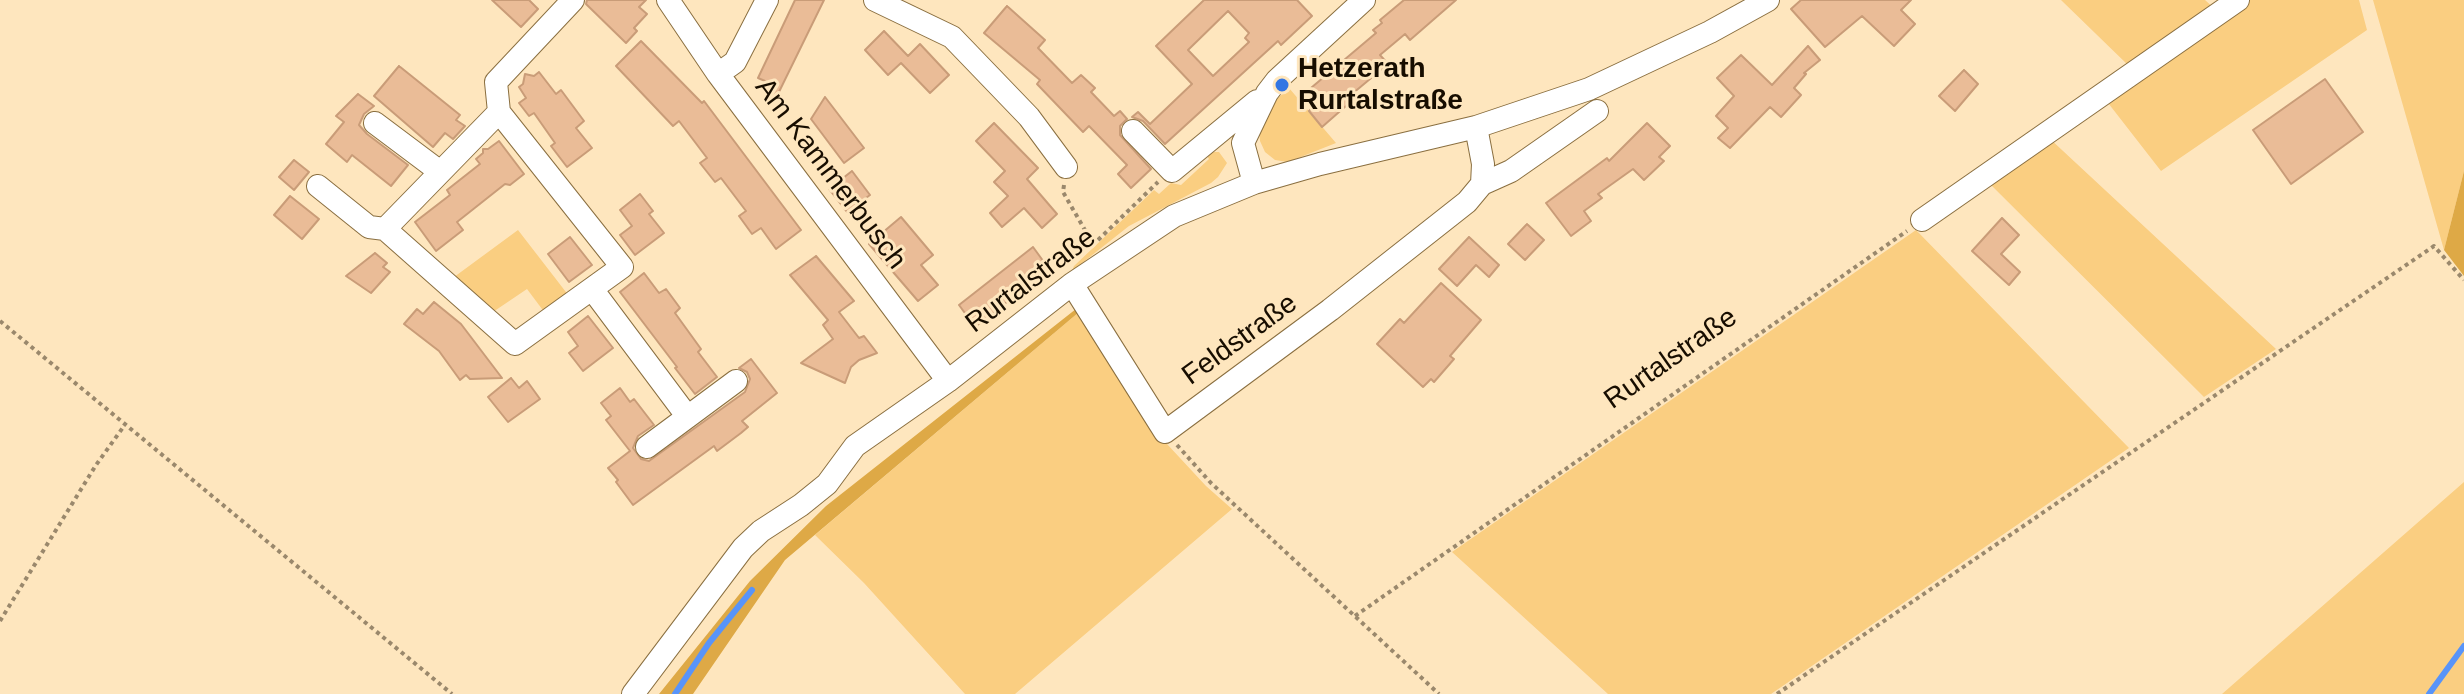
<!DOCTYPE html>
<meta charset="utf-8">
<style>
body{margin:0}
canvas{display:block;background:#fee6be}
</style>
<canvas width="2464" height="694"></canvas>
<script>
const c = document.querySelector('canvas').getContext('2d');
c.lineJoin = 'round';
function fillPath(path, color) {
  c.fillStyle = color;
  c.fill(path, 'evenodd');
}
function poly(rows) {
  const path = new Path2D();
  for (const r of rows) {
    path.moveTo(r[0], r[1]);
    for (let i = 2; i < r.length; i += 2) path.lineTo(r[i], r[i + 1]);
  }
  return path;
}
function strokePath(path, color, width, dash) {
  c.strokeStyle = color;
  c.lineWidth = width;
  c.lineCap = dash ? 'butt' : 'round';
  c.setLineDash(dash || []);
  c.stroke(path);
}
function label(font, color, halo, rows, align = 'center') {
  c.font = font + ' Arial,sans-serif';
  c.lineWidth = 6;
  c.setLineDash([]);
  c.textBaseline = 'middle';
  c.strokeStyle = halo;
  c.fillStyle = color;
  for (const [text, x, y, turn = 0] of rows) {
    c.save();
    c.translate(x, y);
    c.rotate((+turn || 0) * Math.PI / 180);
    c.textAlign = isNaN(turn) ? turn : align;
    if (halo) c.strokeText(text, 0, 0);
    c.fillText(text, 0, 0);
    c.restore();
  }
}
const green = poly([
 [2061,0,2205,0,2215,9,2130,67],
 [2244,0,2359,0,2367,30,2161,171,2105,99],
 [2373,0,2464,0,2464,171,2444,250],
 [1289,88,1336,143,1288,162,1275,160,1265,152,1260,141,1259,129,1268,107],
 [2048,137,2276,349,2204,397,1987,181],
 [1204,152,1219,152,1227,163,1218,177,1211,183,1129,226,1072,271,1074,266,1154,190,1159,194,1171,183,1181,185,1209,159],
 [518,230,569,296,545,313,527,289,490,314,450,280],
 [1916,230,2129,448,1771,694,1608,694,1452,552],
 [1085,307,1122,361,1167,444,1206,486,1232,509,1015,694,965,694,864,583,815,535],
 [2464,482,2464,694,2222,694]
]);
const forest = poly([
 [2464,171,2464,276,2444,250],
 [1081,305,1085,307,785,560,693,694,659,694,750,581,826,506]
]);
const stream = poly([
 [675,694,709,643,752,590],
 [2429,694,2464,646]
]);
const building = poly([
 [492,0,529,0,538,9,521,27,492,0],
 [587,0,646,0,639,7,647,14,634,28,637,31,626,43,586,4,587,0],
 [795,0,824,0,776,98,760,89,765,81,758,78,795,0],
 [1204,0,1297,0,1312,16,1281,45,1278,41,1165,144,1143,121,1132,117,1138,112,1150,124,1192,84,1156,46,1204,0],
 [1228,11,1249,33,1245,38,1249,42,1213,76,1188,50,1228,11],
 [1404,0,1456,0,1410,40,1405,34,1380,55,1388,64,1352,94,1355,98,1322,127,1309,111,1315,105,1305,93,1376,33,1373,30,1382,23,1380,20,1404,0],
 [1801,0,1911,0,1901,10,1915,24,1894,46,1862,16,1825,47,1791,9,1801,0],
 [1007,6,1045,40,1038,48,1072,83,1081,75,1095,88,1091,92,1114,116,1120,111,1127,119,1120,126,1120,135,1151,169,1131,188,1118,174,1127,165,1089,126,1083,132,1037,84,1040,80,984,33,1007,6],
 [884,31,908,56,920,44,949,75,930,93,901,63,888,75,865,50,884,31],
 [641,41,702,103,704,101,801,230,776,249,761,228,752,234,739,216,746,211,721,178,715,182,700,163,707,158,679,121,673,126,616,66,641,41],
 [1808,46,1820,60,1804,73,1806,74,1794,88,1801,95,1781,117,1770,107,1730,148,1718,138,1728,128,1716,116,1734,96,1717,78,1741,55,1772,85,1808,46],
 [399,66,460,115,456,120,465,126,453,139,445,133,433,147,374,96,399,66],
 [1964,70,1978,84,1955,111,1939,96,1964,70],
 [539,72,556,94,561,90,584,121,576,128,592,148,567,167,551,146,555,143,534,113,529,116,519,103,526,98,519,87,523,84,525,74,534,76,539,72],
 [2325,79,2363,132,2291,184,2253,130,2325,79],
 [358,94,374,106,364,114,359,125,367,134,408,165,391,186,352,155,347,162,326,144,344,122,336,116,358,94],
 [825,97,864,148,844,163,811,119,825,97],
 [994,123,1038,168,1027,179,1057,214,1042,228,1024,208,1002,227,990,213,1008,196,994,182,1005,171,976,141,994,123],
 [1647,123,1670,146,1659,157,1664,161,1644,180,1633,169,1598,194,1602,198,1584,211,1591,221,1571,236,1546,203,1607,158,1609,161,1647,123],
 [499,141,524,174,510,185,505,184,457,222,463,230,436,251,415,222,450,195,447,190,480,164,476,159,483,153,483,149,488,149,499,141],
 [294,160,309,172,294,190,279,177,294,160],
 [852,171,870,195,847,212,829,189,852,171],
 [640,194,653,211,649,214,664,233,635,255,620,235,632,226,620,210,640,194],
 [290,196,319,219,302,239,274,215,290,196],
 [901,217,933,255,921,265,938,285,918,301,869,244,901,217],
 [2002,218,2019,235,2001,254,2020,272,2009,285,1972,251,2002,218],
 [1527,224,1544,240,1525,260,1508,244,1527,224],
 [570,237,592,265,569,282,548,254,570,237],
 [1469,237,1499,265,1489,277,1476,265,1457,286,1439,269,1469,237],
 [1033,247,1049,269,975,327,959,305,1033,247],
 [375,253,387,263,383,267,390,272,371,293,346,276,375,253],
 [816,256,854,301,839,312,859,338,864,336,877,353,859,360,851,367,845,383,801,363,833,339,823,325,828,320,790,275,816,256],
 [644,273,659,293,666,289,680,308,675,313,701,349,698,352,717,377,695,394,675,368,677,367,620,292,644,273],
 [1441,283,1481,320,1450,356,1454,359,1434,382,1431,379,1423,387,1377,344,1400,319,1404,323,1441,283],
 [434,302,461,324,502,378,470,379,466,375,460,380,439,351,404,324,417,309,423,314,434,302],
 [588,316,613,348,583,371,569,353,578,346,568,332,588,316],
 [751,359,777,393,742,421,748,427,741,433,717,451,714,446,633,505,616,482,618,480,608,468,630,451,606,420,611,416,601,403,620,388,630,402,634,399,654,425,638,436,633,448,641,459,649,461,745,392,750,379,747,372,739,368,751,359],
 [511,378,519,388,527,381,540,399,508,422,488,397,511,378]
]);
const path = poly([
 [1064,185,1063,192,1093,244,1090,247],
 [1098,240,1158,182],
 [0,321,452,694],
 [1177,445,1211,483,1439,694],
 [1355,616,1907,231],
 [0,621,96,465,124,426],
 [1777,694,2434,246,2464,280]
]);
const minor = poly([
 [668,0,718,74,948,381],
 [875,0,952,37,1029,117,1066,167],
 [718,74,735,62,767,0],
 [499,112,385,229,515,344,622,267,499,112,496,82,573,0],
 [375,123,439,171],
 [1476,127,1483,164,1482,184],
 [1133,131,1172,171,1257,101],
 [1254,183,1243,143,1267,93,1277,80,1364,0],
 [318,186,369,227,385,229],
 [1922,220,2238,0],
 [1072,284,1165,432,1330,310,1467,202,1482,184,1511,171,1597,111],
 [592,289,687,416],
 [647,447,736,381],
 [633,694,743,548,761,531,801,505,827,484,855,446,948,381,1072,284,1174,216,1254,183,1320,164,1476,127,1589,89,1710,32,1768,0]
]);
const markers = [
 [1282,85,8,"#3376e3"]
];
const poiNames = [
 ["Hetzerath",1298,69],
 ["Rurtalstraße",1298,101]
];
const streetNames = [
 ["Am Kammerbusch",830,174,53],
 ["Rurtalstraße",1031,281,-37],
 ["Feldstraße",1240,340,-36],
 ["Rurtalstraße",1671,359,-35]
];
fillPath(green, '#face81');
fillPath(forest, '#dea946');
strokePath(stream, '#5894f9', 6);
fillPath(building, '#eabc97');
strokePath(building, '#c99c78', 2);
strokePath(minor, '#8a6f40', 24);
strokePath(path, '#9a886c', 4, [4, 4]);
strokePath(minor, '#fff', 22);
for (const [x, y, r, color] of markers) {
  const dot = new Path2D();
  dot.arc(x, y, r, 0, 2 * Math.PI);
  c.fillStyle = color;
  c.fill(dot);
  strokePath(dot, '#fee6be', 3);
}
label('bold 28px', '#170d00', '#fee6be', poiNames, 'left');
label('28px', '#170d00', '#fee6be', streetNames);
</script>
